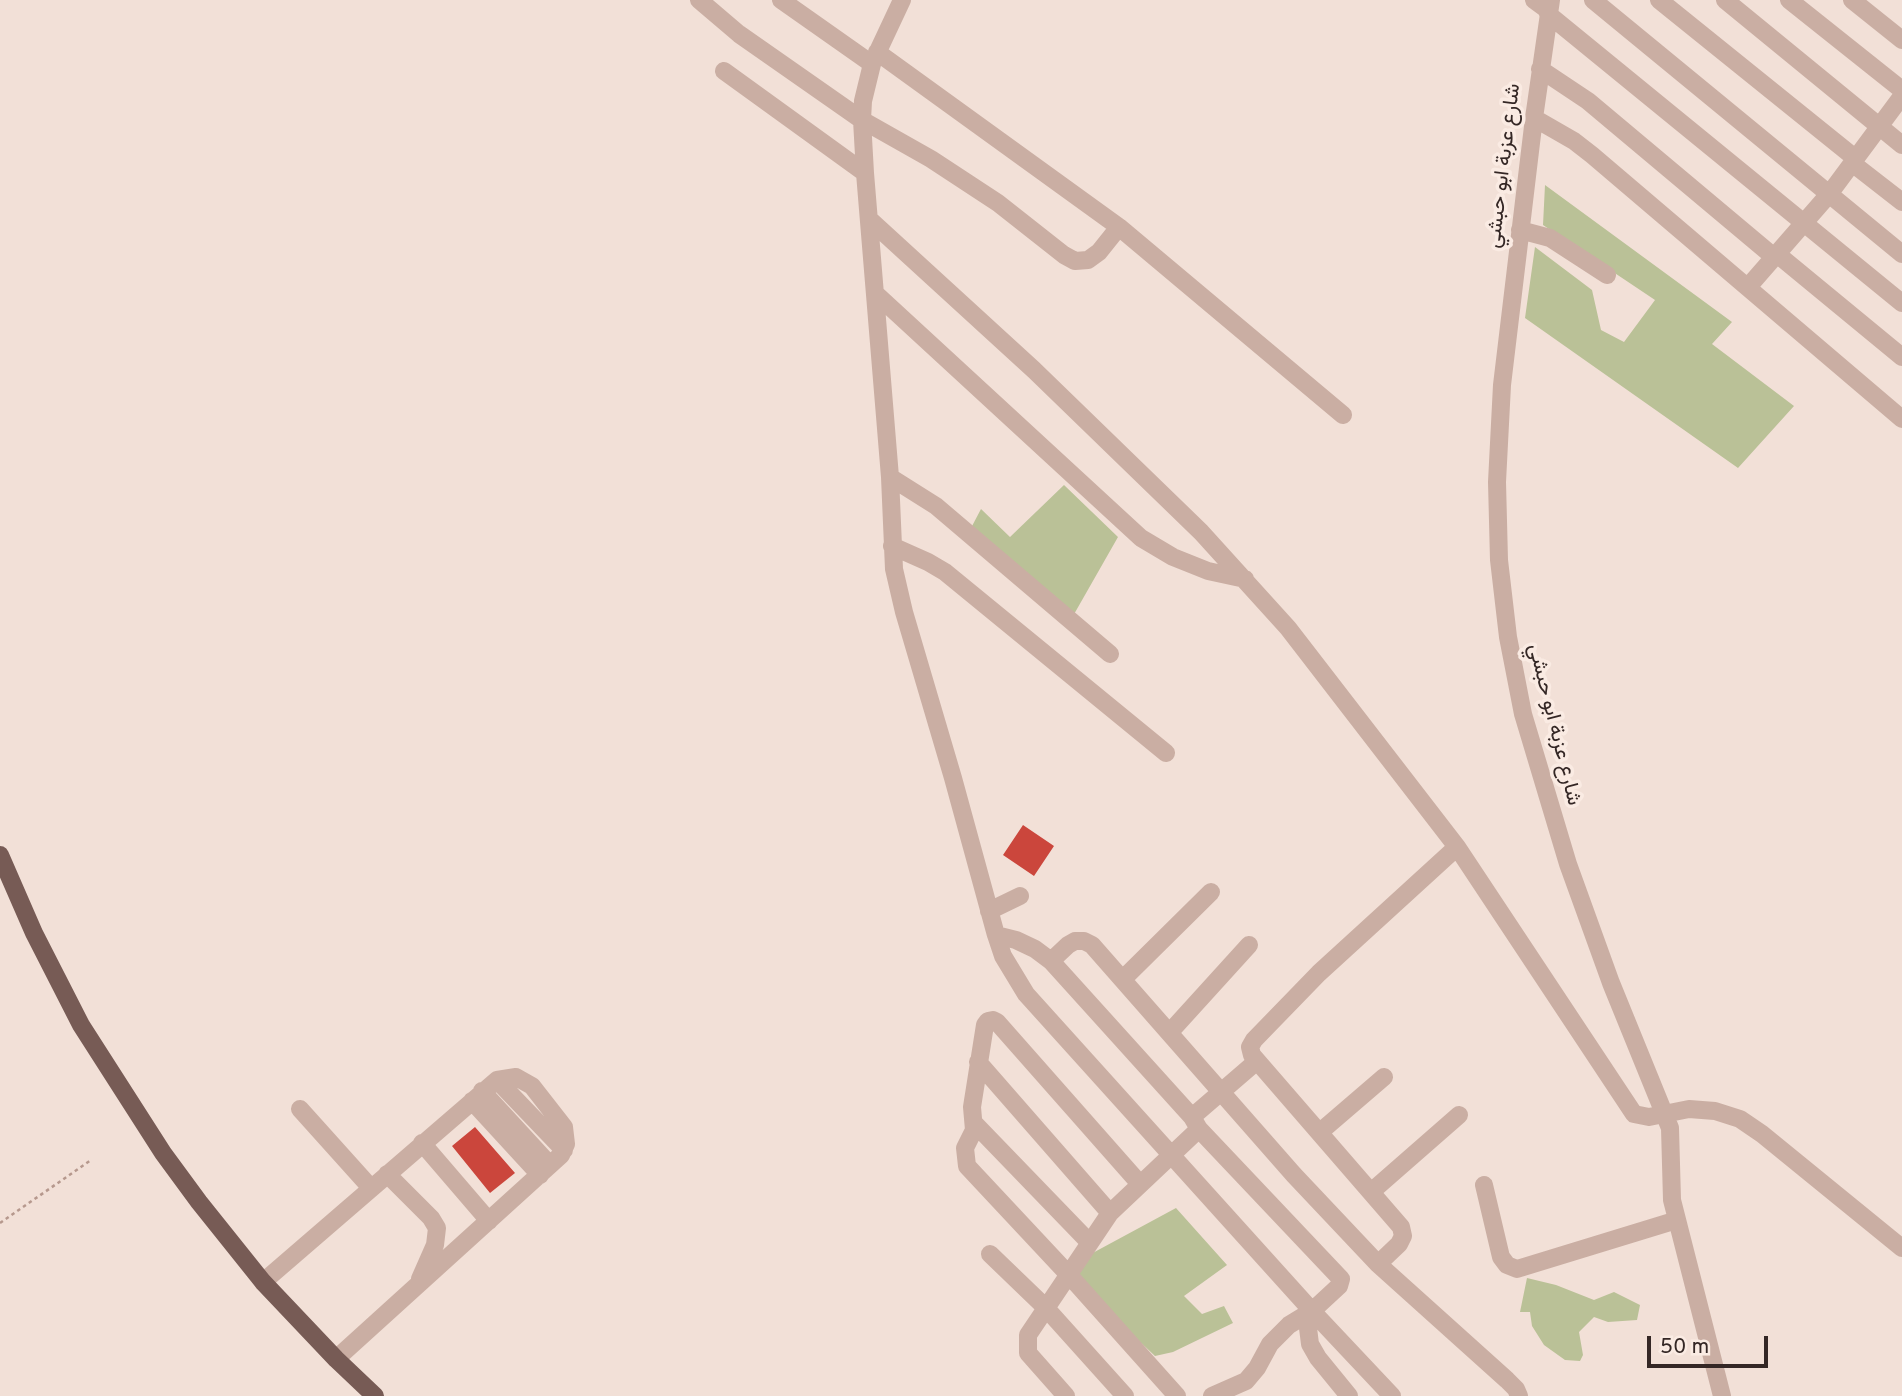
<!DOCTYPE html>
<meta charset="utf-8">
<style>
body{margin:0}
#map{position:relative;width:1902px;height:1396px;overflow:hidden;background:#f2e0d7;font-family:Overpass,sans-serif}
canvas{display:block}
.scale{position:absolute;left:1647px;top:1336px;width:121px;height:32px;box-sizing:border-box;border:4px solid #342725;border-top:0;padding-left:9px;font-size:21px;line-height:24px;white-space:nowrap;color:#342725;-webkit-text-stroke:5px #faebe3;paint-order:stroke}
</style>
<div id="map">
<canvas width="1902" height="1396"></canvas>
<div class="scale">50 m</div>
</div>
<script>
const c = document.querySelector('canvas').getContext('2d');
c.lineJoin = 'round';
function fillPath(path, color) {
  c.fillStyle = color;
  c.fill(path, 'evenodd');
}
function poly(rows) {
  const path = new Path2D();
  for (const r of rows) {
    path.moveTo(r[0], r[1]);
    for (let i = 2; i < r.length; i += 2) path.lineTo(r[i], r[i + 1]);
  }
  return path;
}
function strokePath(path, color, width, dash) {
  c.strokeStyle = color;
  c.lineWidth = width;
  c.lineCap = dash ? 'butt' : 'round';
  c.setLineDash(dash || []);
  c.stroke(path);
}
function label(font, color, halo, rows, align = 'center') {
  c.font = font + ' Overpass,Vazirmatn,sans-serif';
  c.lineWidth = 7;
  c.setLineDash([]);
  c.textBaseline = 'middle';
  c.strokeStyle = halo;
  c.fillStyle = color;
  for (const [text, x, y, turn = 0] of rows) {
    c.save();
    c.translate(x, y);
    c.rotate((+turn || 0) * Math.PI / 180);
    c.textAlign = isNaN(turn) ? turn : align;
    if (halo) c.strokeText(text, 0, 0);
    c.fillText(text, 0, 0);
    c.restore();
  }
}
const green = poly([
 [1545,185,1732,322,1712,344,1794,406,1738,468,1525,318,1535,247,1592,290,1601,330,1624,342,1655,300,1543,225],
 [1064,485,1118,537,1073,616,971,528,981,509,1010,537],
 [1176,1208,1227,1265,1184,1296,1202,1314,1224,1306,1233,1323,1173,1352,1155,1356,1063,1269],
 [1527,1278,1556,1285,1594,1300,1614,1292,1640,1305,1637,1320,1608,1322,1594,1317,1579,1332,1583,1355,1580,1361,1565,1360,1544,1345,1532,1326,1530,1312,1520,1312]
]);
const building = poly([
 [1023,825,1054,846,1034,876,1003,855],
 [475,1127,515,1173,490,1193,452,1146]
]);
const path = poly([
 [0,1223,91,1160]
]);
const minor = poly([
 [699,0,739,34,862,120,931,159,998,203,1064,255,1075,261,1088,260,1099,252,1119,227],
 [781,0,872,64],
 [902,0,872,64,863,101,862,120,865,173,890,477,894,569,904,612,953,778,996,935,1003,956,1026,994,1312,1311,1392,1396],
 [1534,0,1549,11],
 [1551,0,1534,118,1502,385,1497,482,1499,560,1508,637,1523,714,1568,864,1611,983,1670,1128,1672,1200,1722,1396],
 [1593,0,1902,254],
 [1659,0,1855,158],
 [1725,0,1902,145],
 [1789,0,1902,90],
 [1852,0,1902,40],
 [1548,14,1902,303],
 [877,52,1119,227,1343,415],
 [1540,69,1588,101,1774,257],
 [724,71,865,173],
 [1534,118,1574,141,1592,155,1902,419],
 [1852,163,1902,202],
 [870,220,1034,370,1201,532,1288,628,1457,847,1634,1114,1649,1117,1689,1109,1715,1111,1740,1119,1762,1134,1902,1248],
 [1520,230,1550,238,1607,275],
 [1777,254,1902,357],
 [1748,287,1830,193,1902,96],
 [876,294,1141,538,1173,557,1208,571,1245,579],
 [890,477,936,506,1110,654],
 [892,546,928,562,945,572,1166,753],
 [989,911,1020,896],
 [996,935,1016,940,1035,949,1051,961,1192,1117,1199,1129,1341,1279,1339,1286,1312,1311,1289,1325,1270,1344,1257,1368,1246,1381,1212,1396],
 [1051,961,1068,945,1075,941,1084,941,1092,945,1294,1175,1378,1264,1507,1380,1516,1389,1519,1396],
 [1123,979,1211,892],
 [1170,1032,1249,945],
 [978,1062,1110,1213],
 [497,1080,564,1150],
 [482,1091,550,1165],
 [472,1101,540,1175],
 [300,1109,371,1188],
 [1192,1117,1257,1061],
 [975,1124,1089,1242],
 [1320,1132,1384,1077],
 [422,1143,489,1221],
 [387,1174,431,1218,437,1228,435,1245,420,1279],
 [1140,1184,997,1022,993,1020,988,1021,985,1025,972,1107,974,1130,965,1148,967,1166,1068,1274,1177,1396],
 [1484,1185,1501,1257,1507,1265,1517,1269,1677,1220],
 [1371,1192,1459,1115],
 [990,1254,1045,1307,1125,1396],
 [1378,1264,1399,1244,1403,1236,1401,1227,1252,1055,1250,1047,1254,1040,1319,973,1457,847],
 [263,1282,497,1080,516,1077,532,1086,564,1127,566,1144,561,1155,336,1359],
 [1312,1311,1308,1328,1310,1344,1318,1358,1349,1396],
 [1066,1396,1028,1353,1028,1335,1110,1213,1199,1129]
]);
const major = poly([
 [0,855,34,933,81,1025,163,1153,199,1202,263,1282,336,1359,375,1396]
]);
const streetNames = [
 ["شارع عزبة ابو حبشي",1505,166,-83],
 ["شارع عزبة ابو حبشي",1553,725,76]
];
fillPath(green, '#bac197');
fillPath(building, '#cb463c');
strokePath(path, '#b6988d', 2.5, [3.5, 3.5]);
strokePath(minor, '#caaea3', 18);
strokePath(major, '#775b55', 18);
label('21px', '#342725', '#faebe3', streetNames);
</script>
